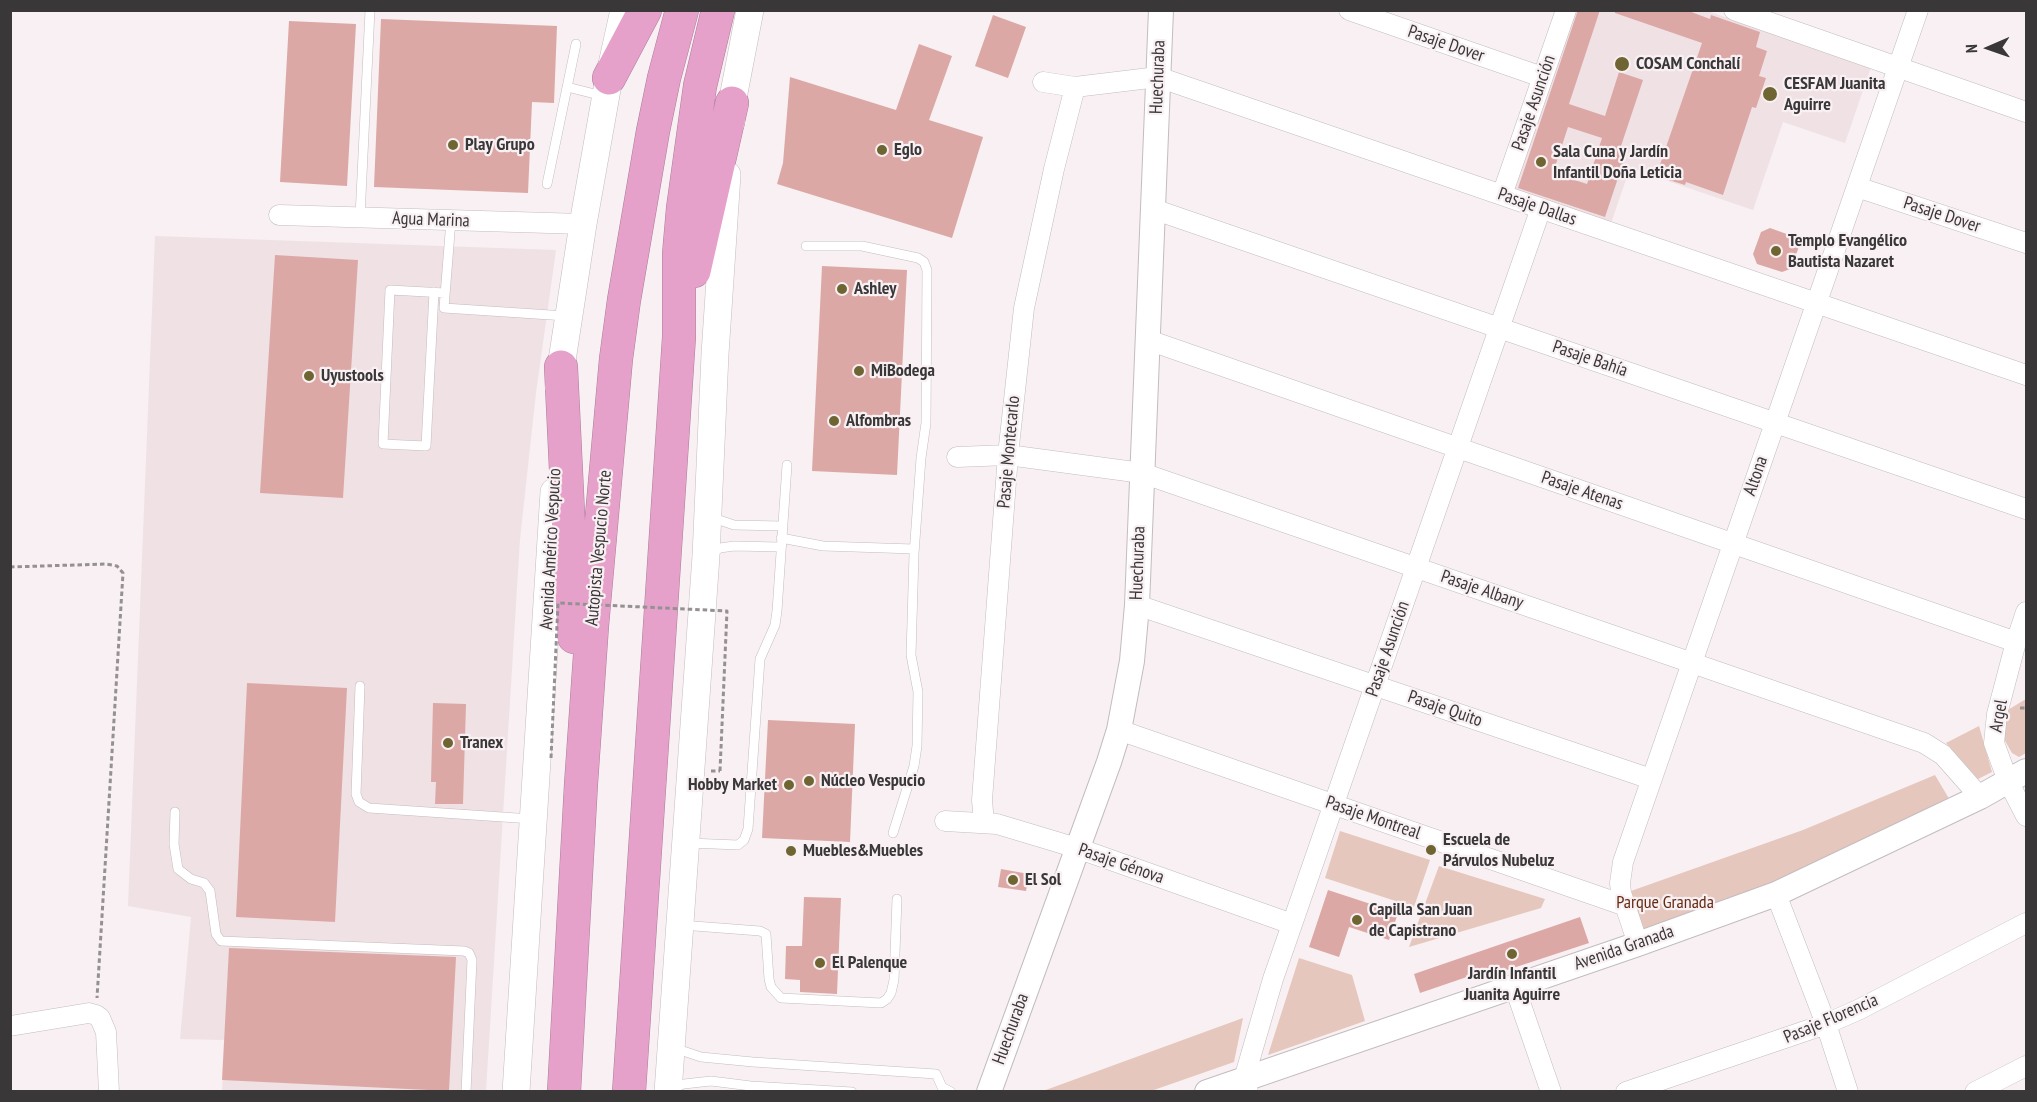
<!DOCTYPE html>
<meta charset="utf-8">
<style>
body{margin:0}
#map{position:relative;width:2037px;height:1102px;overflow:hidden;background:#f8f0f2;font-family:"PT Sans Narrow",sans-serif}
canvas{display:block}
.frame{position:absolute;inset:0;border:12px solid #3a3738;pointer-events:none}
.north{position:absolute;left:1959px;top:18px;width:60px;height:60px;-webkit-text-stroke:4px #f8f0f2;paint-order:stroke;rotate:268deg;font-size:16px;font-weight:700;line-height:24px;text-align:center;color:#3a3738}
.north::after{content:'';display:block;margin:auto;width:21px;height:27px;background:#3a3738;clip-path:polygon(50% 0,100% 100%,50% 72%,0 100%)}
</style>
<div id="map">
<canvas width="2037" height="1102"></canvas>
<div class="frame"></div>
<div class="north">N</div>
</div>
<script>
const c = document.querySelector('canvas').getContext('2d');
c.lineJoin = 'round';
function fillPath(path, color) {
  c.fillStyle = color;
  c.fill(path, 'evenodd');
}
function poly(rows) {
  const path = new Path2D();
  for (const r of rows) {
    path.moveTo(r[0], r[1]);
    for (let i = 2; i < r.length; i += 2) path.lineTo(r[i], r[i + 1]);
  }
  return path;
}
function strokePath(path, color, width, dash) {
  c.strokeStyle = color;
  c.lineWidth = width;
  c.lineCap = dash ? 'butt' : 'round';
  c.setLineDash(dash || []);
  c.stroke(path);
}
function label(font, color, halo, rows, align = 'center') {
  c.font = font + ' "PT Sans Narrow",sans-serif';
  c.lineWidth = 4.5;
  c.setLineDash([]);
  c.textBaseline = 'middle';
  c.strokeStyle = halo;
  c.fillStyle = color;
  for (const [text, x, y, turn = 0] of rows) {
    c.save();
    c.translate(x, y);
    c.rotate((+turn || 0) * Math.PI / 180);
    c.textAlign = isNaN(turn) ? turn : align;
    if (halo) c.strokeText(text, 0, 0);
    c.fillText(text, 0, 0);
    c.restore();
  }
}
const built = poly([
 [1572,11,1707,11,1871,67,1845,143,1783,122,1753,210,1630,168,1610,226,1517,195,1514,185],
 [155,236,556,250,536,393,520,539,486,1091,222,1091,225,1040,180,1039,191,917,128,906]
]);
const green = poly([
 [2026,699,2026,753,2019,757,2012,753,2004,739,2006,711],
 [1979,726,1992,772,1978,779,1946,743],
 [1935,775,1951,802,1854,851,1645,934,1631,891,1803,830],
 [1340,831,1430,860,1414,907,1325,878],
 [1439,866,1545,899,1541,908,1409,947],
 [1299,958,1352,975,1365,1021,1268,1055],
 [1243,1018,1234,1062,1151,1091,1043,1091]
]);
const building = poly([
 [1578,10,1600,10,1569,104,1605,116,1619,72,1643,80,1620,149,1627,151,1605,217,1518,188],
 [1568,127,1602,138,1587,184,1553,173],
 [1615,10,1686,10,1710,19,1711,15,1760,32,1756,47,1767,51,1759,76,1766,78,1756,108,1752,107,1723,195,1686,182,1685,185,1656,176,1702,43,1615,13],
 [993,15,1026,27,1008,78,975,66],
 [381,19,557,26,554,103,532,102,528,193,374,187],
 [289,21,356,24,347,186,280,182],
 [919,44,952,56,929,120,983,137,952,238,777,184,783,163,790,77,896,110],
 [1770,228,1795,237,1799,247,1790,269,1782,272,1757,264,1753,254,1761,232],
 [275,255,358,260,343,498,260,493],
 [822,266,907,270,897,475,812,471],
 [247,683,347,688,335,922,236,917],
 [433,703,466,704,463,804,435,804,436,782,431,782],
 [768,720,855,724,850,842,762,838],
 [1001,869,1029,874,1026,891,998,887],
 [1328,890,1398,913,1389,940,1349,927,1339,957,1309,947],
 [804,897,841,898,837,994,800,992,800,980,785,979,786,946,802,946],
 [1580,917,1589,943,1501,972,1499,966,1420,993,1414,974],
 [229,948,456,957,449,1091,222,1080]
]);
const path = poly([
 [10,567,106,564,117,566,123,573,97,998],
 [2020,708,2026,708],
 [711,771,720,771]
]);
const service = poly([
 [567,87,603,96],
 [547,184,576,44],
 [360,217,370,10],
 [451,220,444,308,566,316],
 [806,246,862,246,918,258,924,262,927,270,926,423,921,458,914,554,911,655,918,692,917,746,914,766,893,833],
 [434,292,426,446,383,444,390,290,445,293],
 [710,517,734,525,782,526],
 [781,538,823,546,914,549],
 [711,553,720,548,734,546,780,547],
 [360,686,356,794,359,802,369,808,532,819],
 [175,812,174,844,178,869,191,879,204,883,210,891,216,934,221,941,464,951,469,953,472,960,466,1092],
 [689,843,738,845,744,840,748,829,760,659,775,625,777,611,787,465],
 [681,925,760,931,766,934,769,979,771,987,781,998,881,1003,887,999,891,993,894,980,897,899],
 [674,1048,701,1057,753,1062,936,1074,942,1087,951,1092],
 [671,1088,684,1084,711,1081,751,1086,852,1092]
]);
const minor = poly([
 [1349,10,1542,77],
 [1734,10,2026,112],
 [1043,82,1075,87,1158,77,2026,375],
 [1857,187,2026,243],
 [1502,195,1566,10],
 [1153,209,2026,509],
 [279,215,583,224],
 [1148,340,2016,642],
 [957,457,1008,455,1142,473,1924,743,1943,755,1980,797],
 [1137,605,1651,779],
 [2026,612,2016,642,1997,714,1994,743,2008,781,2026,816],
 [1119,730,1626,906],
 [945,821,997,824,1077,848,1292,924],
 [984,823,982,800,1008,455,1024,308,1054,169,1075,87],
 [1776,894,1826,1024,1848,1092],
 [1638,944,1621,893,1620,883,1623,862,1918,10],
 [1514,985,1551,1092],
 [10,1026,89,1013,96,1015,100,1018,106,1032,109,1092],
 [1248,1092,1244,1079,1273,979,1541,208],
 [1626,1092,1826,1024,1858,1010,2026,923],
 [1975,1092,2026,1066]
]);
const tertiary = poly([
 [989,1092,1109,762,1119,730,1132,661,1137,605,1161,10],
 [1207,1092,1638,944,1776,894,1980,797,2026,771]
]);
const secondary = poly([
 [731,122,732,103,750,10],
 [559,388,561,367,583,224,609,78,624,10],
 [516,1092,554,492],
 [668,1092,706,556,715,354,727,175]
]);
const motorway = poly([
 [609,78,645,10],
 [694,271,732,103],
 [561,367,574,637],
 [564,1092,581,784,592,626,616,359,624,300,653,131,664,78,682,10],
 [629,1092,679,337,679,254,683,208,700,86,718,10]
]);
const pathBridge = poly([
 [551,758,558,603,727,611,720,771]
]);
const markers = [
 [1622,64,8,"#6e6532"],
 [1770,94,8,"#6e6532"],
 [453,145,6,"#6e6532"],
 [882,150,6,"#6e6532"],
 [1541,162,6,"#6e6532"],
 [1776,251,6,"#6e6532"],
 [842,289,6,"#6e6532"],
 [859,371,6,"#6e6532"],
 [309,376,6,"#6e6532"],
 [834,421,6,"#6e6532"],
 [448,743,6,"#6e6532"],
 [809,781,6,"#6e6532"],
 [789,785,6,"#6e6532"],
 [1431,850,6,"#6e6532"],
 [791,851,6,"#6e6532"],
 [1013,880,6,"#6e6532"],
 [1357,920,6,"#6e6532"],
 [1512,954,6,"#6e6532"],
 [820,963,6,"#6e6532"]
];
const streetNames = [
 ["Pasaje Dover",1446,44,19],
 ["Huechuraba",1158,77,-88],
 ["Pasaje Asunción",1534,103,-71],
 ["Pasaje Dallas",1537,207,19],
 ["Pasaje Dover",1942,215,18],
 ["Agua Marina",431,220,2],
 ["Pasaje Bahía",1590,359,19],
 ["Pasaje Montecarlo",1009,452,-85],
 ["Altona",1756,476,-71],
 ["Pasaje Atenas",1582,491,19],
 ["Autopista Vespucio Norte",599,548,-85],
 ["Avenida Américo Vespucio",551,549,-87],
 ["Huechuraba",1138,563,-88],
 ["Pasaje Albany",1482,590,19],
 ["Pasaje Asunción",1388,649,-71],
 ["Pasaje Quito",1445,709,19],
 ["Argel",1999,716,-80],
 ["Pasaje Montreal",1373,818,19],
 ["Pasaje Génova",1121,864,19],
 ["Avenida Granada",1624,948,-19],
 ["Pasaje Florencia",1831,1019,-23],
 ["Huechuraba",1011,1029,-70]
];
const poiNames = [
 ["COSAM Conchalí",1636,64],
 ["CESFAM Juanita",1784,84],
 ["Aguirre",1784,105],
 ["Play Grupo",465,145],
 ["Eglo",894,150],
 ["Sala Cuna y Jardín",1553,152],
 ["Infantil Doña Leticia",1553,173],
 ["Templo Evangélico",1788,241],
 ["Bautista Nazaret",1788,262],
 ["Ashley",854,289],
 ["MiBodega",871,371],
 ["Uyustools",321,376],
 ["Alfombras",846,421],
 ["Tranex",460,743],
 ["Núcleo Vespucio",821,781],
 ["Hobby Market",777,785,"right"],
 ["Escuela de",1443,840],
 ["Párvulos Nubeluz",1443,861],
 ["Muebles&Muebles",803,851],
 ["El Sol",1025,880],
 ["Capilla San Juan",1369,910],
 ["de Capistrano",1369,931],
 ["El Palenque",832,963],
 ["Jardín Infantil",1512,974,"center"],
 ["Juanita Aguirre",1512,995,"center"]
];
const parkNames = [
 ["Parque Granada",1665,903]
];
fillPath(built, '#f0e1e4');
fillPath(green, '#e5c7bd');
fillPath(building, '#dca8a6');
strokePath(service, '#c3bcbe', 10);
strokePath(minor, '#c3bcbe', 21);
strokePath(tertiary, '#c3bcbe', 26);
strokePath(secondary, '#c3bcbe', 28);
strokePath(motorway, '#aa7c98', 34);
strokePath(path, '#959092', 3, [4.5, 3]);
strokePath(service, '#fff', 9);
strokePath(minor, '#fff', 20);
strokePath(tertiary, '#fff', 24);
strokePath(secondary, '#fff', 27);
strokePath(motorway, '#e6a1cb', 33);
strokePath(pathBridge, '#959092', 3, [4.5, 3]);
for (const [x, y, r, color] of markers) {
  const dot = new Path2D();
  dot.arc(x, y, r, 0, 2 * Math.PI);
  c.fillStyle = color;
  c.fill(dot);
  strokePath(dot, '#f8f0f2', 2);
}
label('18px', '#3a3738', '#f8f0f2', streetNames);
label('bold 18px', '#3a3738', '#f8f0f2', poiNames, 'left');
label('18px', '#642a13', '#f8f0f2', parkNames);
</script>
